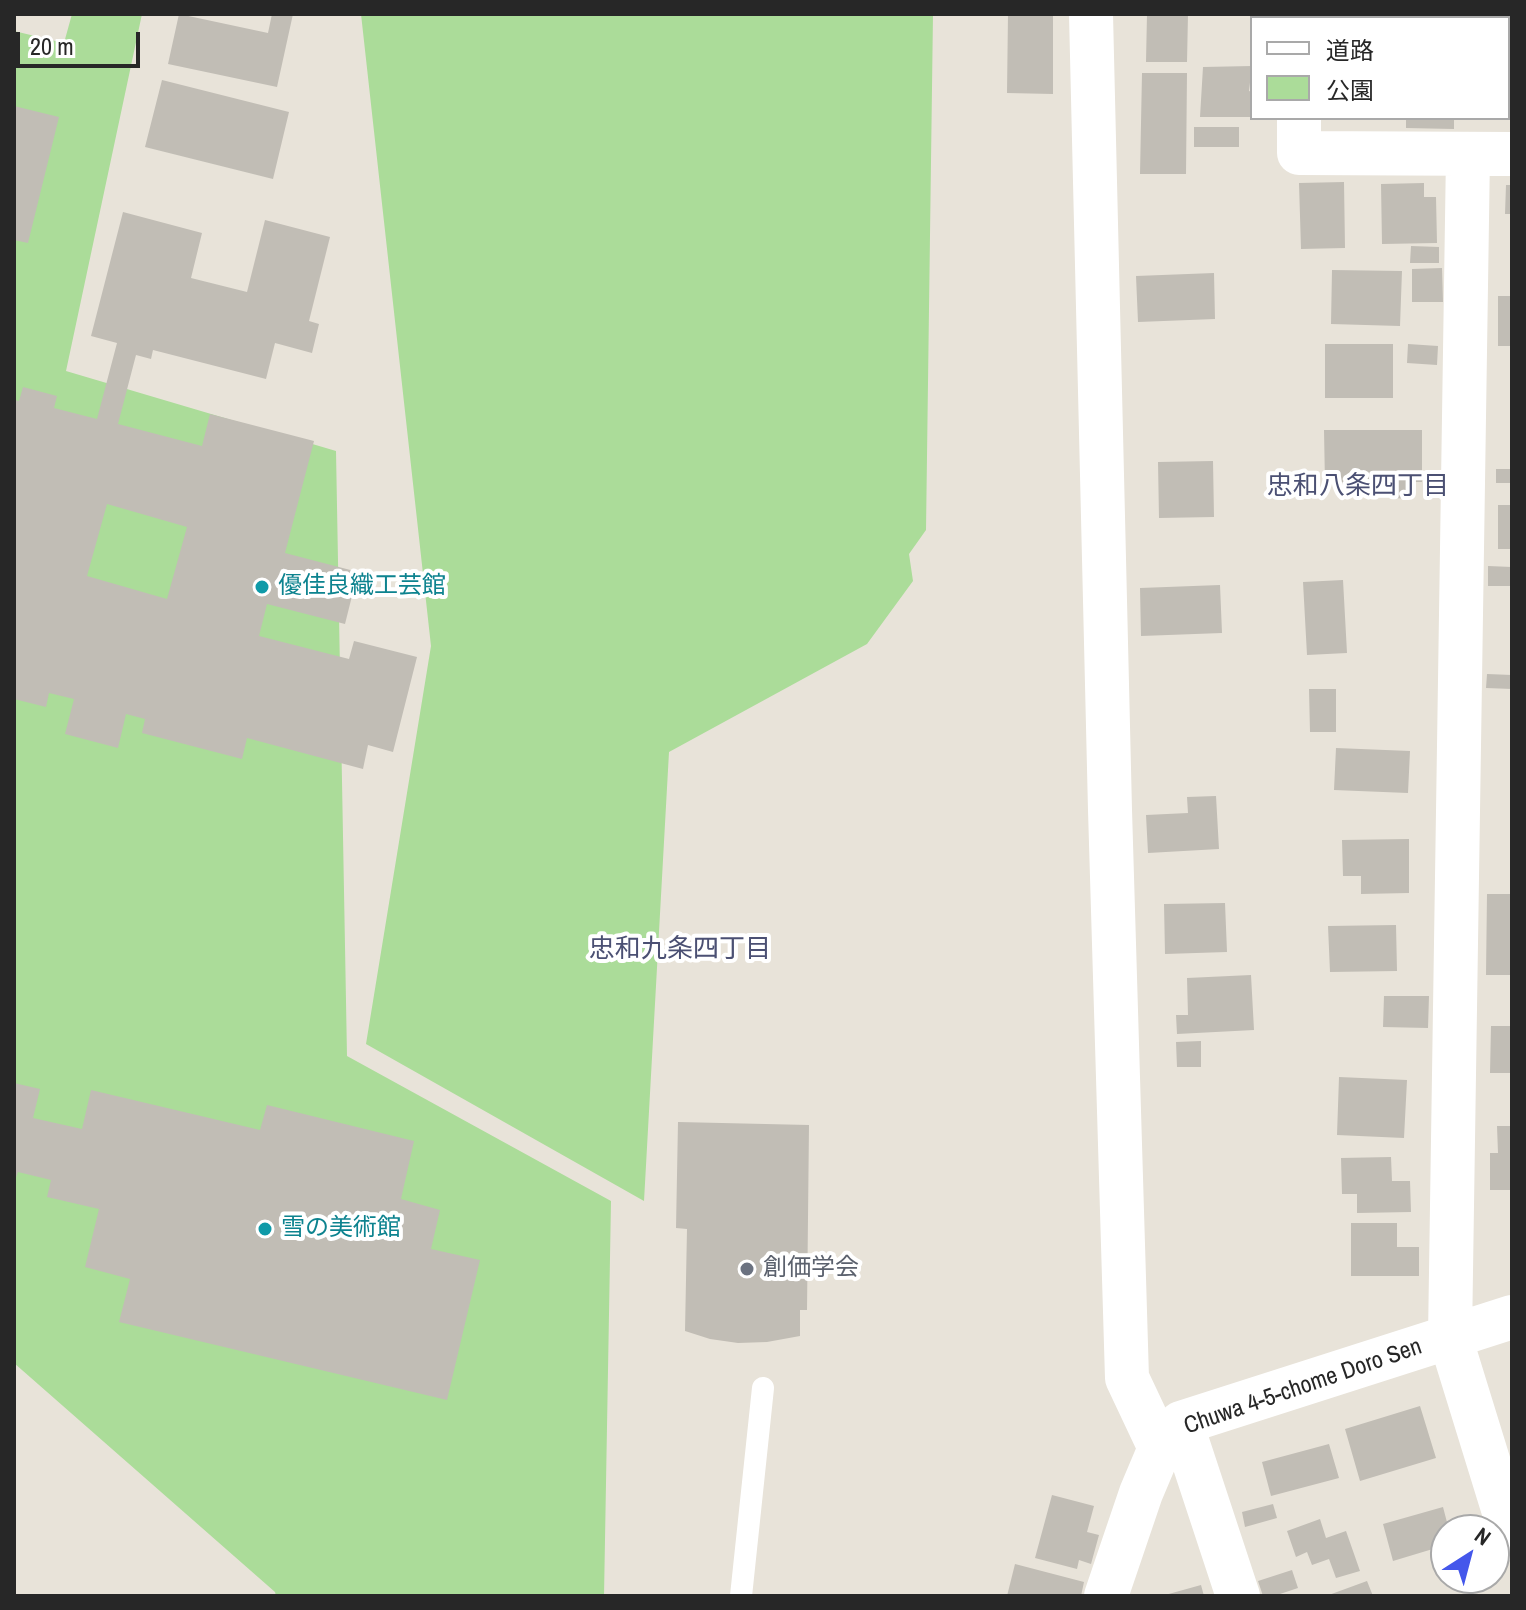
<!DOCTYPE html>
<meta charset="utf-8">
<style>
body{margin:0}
#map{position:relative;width:1526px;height:1610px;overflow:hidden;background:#e8e3d9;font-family:"Archivo Narrow","Noto Sans JP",sans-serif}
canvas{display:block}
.frame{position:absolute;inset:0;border:16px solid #272727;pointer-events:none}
.legend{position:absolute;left:1250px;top:16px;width:260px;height:104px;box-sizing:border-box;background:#fff;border:2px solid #a9a9a9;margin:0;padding:10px 14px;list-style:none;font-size:24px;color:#272727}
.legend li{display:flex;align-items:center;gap:16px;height:40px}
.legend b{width:40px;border:2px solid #a9a9a9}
.north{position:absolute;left:1430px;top:1514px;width:80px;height:80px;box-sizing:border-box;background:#fff;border:2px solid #a9a9a9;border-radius:50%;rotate:36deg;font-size:22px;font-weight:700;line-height:32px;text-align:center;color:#272727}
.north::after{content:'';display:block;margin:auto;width:28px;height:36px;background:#4457eb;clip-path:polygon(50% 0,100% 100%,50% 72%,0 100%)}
.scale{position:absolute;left:16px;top:32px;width:124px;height:36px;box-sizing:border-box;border:4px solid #272727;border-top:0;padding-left:10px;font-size:24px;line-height:28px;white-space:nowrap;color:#272727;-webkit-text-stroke:6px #fff;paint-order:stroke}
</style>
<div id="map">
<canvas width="1526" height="1610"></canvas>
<div class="frame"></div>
<ul class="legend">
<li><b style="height:10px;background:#fff"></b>道路</li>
<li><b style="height:22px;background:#abdc99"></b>公園</li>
</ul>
<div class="north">N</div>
<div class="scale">20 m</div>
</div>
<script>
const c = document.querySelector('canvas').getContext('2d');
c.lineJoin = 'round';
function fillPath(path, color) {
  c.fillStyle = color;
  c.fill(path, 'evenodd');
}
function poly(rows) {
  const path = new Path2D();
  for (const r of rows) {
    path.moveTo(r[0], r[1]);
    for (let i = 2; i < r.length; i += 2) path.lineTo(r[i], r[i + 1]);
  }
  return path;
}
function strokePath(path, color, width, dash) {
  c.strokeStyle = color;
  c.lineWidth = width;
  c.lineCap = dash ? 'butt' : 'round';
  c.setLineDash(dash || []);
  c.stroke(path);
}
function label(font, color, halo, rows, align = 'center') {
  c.font = font + ' "Archivo Narrow","Noto Sans JP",sans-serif';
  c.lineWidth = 8;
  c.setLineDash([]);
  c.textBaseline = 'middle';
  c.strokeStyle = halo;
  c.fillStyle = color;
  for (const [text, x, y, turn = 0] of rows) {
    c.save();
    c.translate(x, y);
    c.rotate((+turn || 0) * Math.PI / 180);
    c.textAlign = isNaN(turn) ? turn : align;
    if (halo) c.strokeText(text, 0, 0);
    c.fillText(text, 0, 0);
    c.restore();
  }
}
const green = poly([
 [72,14,142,14,66,371,336,451,347,1056,611,1201,604,1596,276,1596,275,1592,14,1363,14,31,64,43],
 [361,14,933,14,926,530,909,554,913,581,867,644,669,752,644,1201,366,1044,431,646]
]);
const building = poly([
 [179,14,268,33,272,14,293,14,277,87,168,64],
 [1008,14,1053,14,1053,94,1007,93],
 [1147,14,1188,14,1187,62,1146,62],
 [1410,14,1454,14,1454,18,1411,18],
 [1252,66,1249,91,1252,92,1252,117,1200,117,1203,67],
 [1142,73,1187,73,1186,174,1140,174],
 [162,80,289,112,273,179,145,147],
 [14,106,59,117,28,243,14,240],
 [1406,118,1454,118,1454,129,1406,128],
 [1194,127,1239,127,1239,147,1194,147],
 [1344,182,1345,248,1301,249,1299,183],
 [1424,183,1424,197,1436,197,1437,243,1382,244,1381,184],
 [1506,185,1512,185,1512,214,1505,214],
 [123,212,202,233,191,278,247,292,265,220,330,237,309,321,319,324,312,353,275,343,266,379,153,350,151,359,136,355,118,424,202,446,210,414,314,441,285,553,358,572,345,624,267,604,259,636,349,659,354,641,417,657,393,752,368,745,363,769,247,738,242,759,142,733,145,719,126,714,118,748,65,734,74,699,49,693,46,707,14,699,14,400,19,401,23,387,57,396,54,408,97,419,117,343,91,336],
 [107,504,187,527,167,599,87,576],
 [1411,246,1439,247,1439,263,1410,263],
 [1442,268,1443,302,1412,302,1412,269],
 [1332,270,1402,271,1400,326,1331,324],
 [1214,273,1215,319,1138,322,1136,276],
 [1498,296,1512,296,1512,346,1498,346],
 [1325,344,1393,344,1393,398,1325,398],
 [1408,344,1438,346,1437,365,1407,363],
 [1324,430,1422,430,1422,482,1412,482,1412,499,1392,498,1392,484,1325,484],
 [1213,461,1214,517,1159,518,1158,462],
 [1496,469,1512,469,1512,483,1496,483],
 [1498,505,1512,505,1512,549,1498,549],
 [1488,566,1512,567,1512,586,1488,586],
 [1343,580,1347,653,1307,655,1303,582],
 [1220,585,1222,633,1141,636,1140,588],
 [1487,674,1512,675,1512,689,1486,688],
 [1309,689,1336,689,1336,732,1310,732],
 [1336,748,1410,751,1408,793,1334,790],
 [1216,796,1219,849,1148,853,1146,815,1188,813,1187,797],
 [1409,839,1409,893,1361,894,1361,876,1343,876,1342,840],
 [1487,894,1512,894,1512,975,1486,975],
 [1225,903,1227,952,1165,954,1164,904],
 [1396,925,1397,971,1330,972,1328,926],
 [1251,975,1254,1030,1177,1034,1176,1015,1188,1015,1187,978],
 [1384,996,1429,996,1428,1028,1383,1027],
 [1491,1026,1512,1026,1512,1073,1490,1073],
 [1201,1041,1201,1067,1177,1067,1176,1042],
 [1339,1077,1407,1080,1404,1138,1337,1135],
 [14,1083,40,1089,33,1118,82,1129,91,1090,260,1130,267,1105,414,1141,401,1199,440,1210,431,1249,480,1260,447,1400,119,1322,130,1279,85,1267,99,1209,47,1197,51,1180,18,1172,14,1183],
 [678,1122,809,1125,807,1310,800,1310,800,1336,767,1342,738,1343,710,1339,685,1331,687,1229,676,1228],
 [1497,1126,1512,1126,1512,1190,1490,1190,1490,1153,1498,1153],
 [1391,1157,1392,1181,1410,1181,1411,1212,1357,1213,1357,1194,1342,1194,1341,1158],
 [1351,1223,1397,1223,1397,1247,1419,1247,1419,1276,1351,1276],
 [1420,1406,1436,1458,1360,1481,1345,1429],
 [1329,1444,1339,1478,1271,1496,1262,1462],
 [1052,1495,1094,1506,1087,1532,1099,1535,1091,1564,1079,1560,1077,1569,1035,1558],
 [1273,1504,1277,1518,1245,1527,1242,1512],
 [1443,1507,1449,1530,1446,1530,1446,1545,1393,1561,1383,1524],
 [1320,1519,1326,1538,1346,1531,1360,1571,1336,1578,1329,1559,1312,1565,1307,1552,1296,1557,1287,1531],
 [1015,1564,1084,1582,1081,1596,1007,1596],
 [1292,1570,1298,1588,1274,1596,1263,1596,1258,1581],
 [1367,1581,1373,1596,1326,1596],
 [1201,1585,1204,1596,1165,1596,1165,1595]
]);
const service = poly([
 [741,1596,763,1388]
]);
const minor = poly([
 [1091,14,1110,810,1127,1378,1160,1448],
 [1301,18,1301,14],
 [1299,118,1299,153,1512,154],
 [1468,154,1450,1337,1512,1538],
 [1181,1423,1238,1596],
 [1106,1596,1141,1493,1160,1448,1181,1423,1512,1317]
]);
const markers = [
 [262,587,8,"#0f9aa8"],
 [265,1229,8,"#0f9aa8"],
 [747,1269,8,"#6b7280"]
];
const cultureNames = [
 ["優佳良織工芸館",278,587],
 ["雪の美術館",281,1229]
];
const worshipNames = [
 ["創価学会",763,1269]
];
const streetNames = [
 ["Chuwa 4-5-chome Doro Sen",1303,1387,-19]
];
const neighbourhoodNames = [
 ["忠和八条四丁目",1358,487],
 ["忠和九条四丁目",680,950]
];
fillPath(green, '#abdc99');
fillPath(building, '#c1bdb5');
strokePath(service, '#fff', 22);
strokePath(minor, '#fff', 44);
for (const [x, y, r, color] of markers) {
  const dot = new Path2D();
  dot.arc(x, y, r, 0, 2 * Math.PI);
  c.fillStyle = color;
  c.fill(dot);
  strokePath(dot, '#fff', 3);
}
label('24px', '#0d838f', '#fff', cultureNames, 'left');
label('24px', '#5b616d', '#fff', worshipNames, 'left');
label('24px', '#272727', '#fff', streetNames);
label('26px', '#4b5073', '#fff', neighbourhoodNames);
</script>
